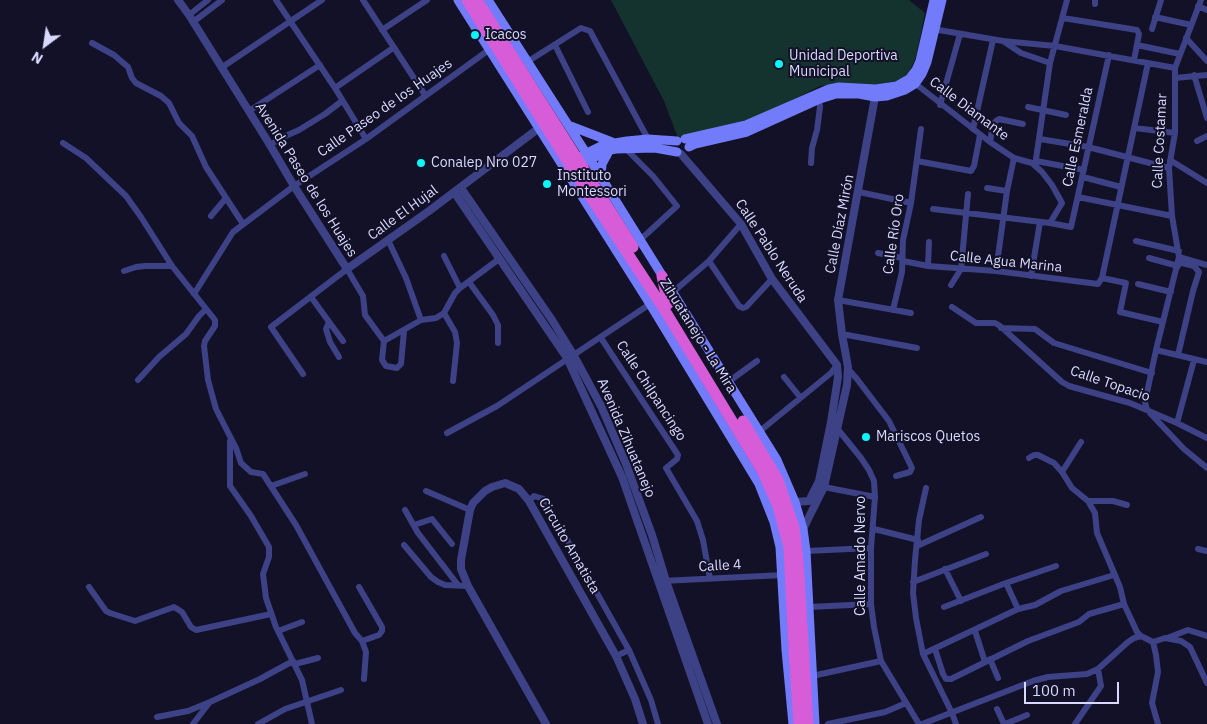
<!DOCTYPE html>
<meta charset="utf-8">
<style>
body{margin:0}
#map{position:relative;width:1207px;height:724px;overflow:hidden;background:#131128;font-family:"IBM Plex Sans",sans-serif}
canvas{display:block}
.north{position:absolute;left:20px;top:20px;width:50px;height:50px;-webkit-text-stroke:4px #131128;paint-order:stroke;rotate:211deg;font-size:14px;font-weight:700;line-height:20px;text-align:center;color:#d9d9fe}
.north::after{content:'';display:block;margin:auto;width:18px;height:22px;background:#d9d9fe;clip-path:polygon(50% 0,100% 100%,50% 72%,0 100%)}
.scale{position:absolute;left:1024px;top:682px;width:95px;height:22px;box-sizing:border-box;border:2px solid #d9d9fe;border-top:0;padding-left:6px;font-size:15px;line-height:18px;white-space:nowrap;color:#d9d9fe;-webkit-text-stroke:4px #131128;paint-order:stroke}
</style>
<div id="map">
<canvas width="1207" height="724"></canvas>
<div class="north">N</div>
<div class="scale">100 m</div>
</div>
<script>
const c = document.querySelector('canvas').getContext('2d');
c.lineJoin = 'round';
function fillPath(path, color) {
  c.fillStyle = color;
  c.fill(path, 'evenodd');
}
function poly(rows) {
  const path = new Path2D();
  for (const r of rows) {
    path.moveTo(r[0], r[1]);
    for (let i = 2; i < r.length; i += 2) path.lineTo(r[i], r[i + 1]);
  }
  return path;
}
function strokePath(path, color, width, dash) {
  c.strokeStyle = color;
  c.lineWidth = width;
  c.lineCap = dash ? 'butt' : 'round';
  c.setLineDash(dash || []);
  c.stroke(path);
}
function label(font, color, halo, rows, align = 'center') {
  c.font = font + ' "IBM Plex Sans",sans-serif';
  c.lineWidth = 4;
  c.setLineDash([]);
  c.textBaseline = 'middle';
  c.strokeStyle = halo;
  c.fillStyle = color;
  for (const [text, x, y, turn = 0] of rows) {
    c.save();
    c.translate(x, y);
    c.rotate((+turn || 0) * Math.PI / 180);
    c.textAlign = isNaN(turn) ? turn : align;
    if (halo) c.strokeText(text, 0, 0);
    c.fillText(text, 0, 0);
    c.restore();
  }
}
const green = poly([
 [611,0,909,0,925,13,916,57,910,70,902,79,895,83,881,85,834,84,820,86,761,116,678,138,664,101]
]);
const minor = poly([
 [276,0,335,88,366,139],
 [363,0,425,95],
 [1095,4,1095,0],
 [1198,6,1207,10],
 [189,15,208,0],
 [1155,17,1191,25],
 [1063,18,1137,30,1139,34,1134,60],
 [193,22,222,0],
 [933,29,1003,41,1021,53,1050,63],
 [1152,29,1161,0],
 [382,30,427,0],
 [1186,38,1207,61],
 [1003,41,1055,46,1175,68],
 [92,43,114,55,128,67,132,78,136,83,161,96,169,103,179,123,192,136,206,167,243,224],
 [555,45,588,112],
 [1137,45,1180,54],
 [527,62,581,28,590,31,648,139],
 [221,68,322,0],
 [1194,75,1207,118],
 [1175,78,1207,75],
 [912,81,990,142,1014,158,1032,163,1042,172,1052,185,1062,203,1050,223],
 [335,88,393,48],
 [940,105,960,34],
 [1028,107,1066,115],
 [249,111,320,65],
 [1135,128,1175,133],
 [973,129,993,40],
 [1040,139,1088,147,1169,168],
 [1197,141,1207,136],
 [990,142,993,124,996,121,999,119,1023,124],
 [63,143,86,158,126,196,141,217,172,266,215,320,215,326,205,341,204,346,208,380,216,409,236,448,241,463,251,472,263,474,296,525,355,633,362,641,366,652,364,679],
 [270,145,281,138,299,130,325,114,342,101],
 [626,149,653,176,677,206,640,240],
 [1170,160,1207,183],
 [917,161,971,171,974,166,980,135],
 [1036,161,1084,170],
 [811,163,812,148,817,130,820,107,819,95],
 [1035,166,1050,63,1067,0],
 [1083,177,1121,187],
 [987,188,1007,191],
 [859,192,911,203],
 [1078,197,1172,216],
 [933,209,1050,223,1071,227,1109,55],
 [211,216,226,198],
 [388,240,406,278,421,320],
 [1136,241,1179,251],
 [878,253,902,258],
 [444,256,460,288],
 [1179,257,1207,265],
 [1149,258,1178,266],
 [709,261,739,306,743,308,746,307,772,279],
 [903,261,928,266,996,271,1098,284,1102,278,1148,63],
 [928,266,929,242],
 [124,271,136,267,145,266,172,266],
 [996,271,1007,191,1014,158],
 [1031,276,1040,222],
 [1102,278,1126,283,1120,312,1163,322],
 [469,282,493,315,498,325,498,343],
 [1138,284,1171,292],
 [951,285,961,269,968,194],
 [673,292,709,261,741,224],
 [194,294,233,232,294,186,366,139,490,49],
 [311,297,343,341],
 [838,300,911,313],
 [952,307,976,323,995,323,1000,326,1062,382,1069,386,1130,403,1177,423,1207,438],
 [893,310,902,272,903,240,911,203,921,129],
 [444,313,455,332,457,343,453,381],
 [329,322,326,329,330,342,339,357],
 [1001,328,1035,329,1054,343,1152,373],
 [842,334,917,348],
 [601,338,678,455,677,459,666,468,697,521,703,540,710,579],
 [384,341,421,320,436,318,444,313,455,293,460,288,499,259],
 [1156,350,1207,362],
 [1178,355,1193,291,1199,272,1194,266,1178,262],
 [849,370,857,379,889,421,912,468,910,472,896,476],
 [303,374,271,327,347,269,363,296,365,315,384,341,382,360,386,366,397,368,401,364,404,331],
 [784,377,800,397],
 [138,380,159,357,186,334,199,316,206,309],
 [728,382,757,361],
 [1147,410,1145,402,1156,350,1179,257,1172,216,1169,168,1175,133,1175,68,1201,0],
 [1149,412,1184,449,1207,468],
 [1177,423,1194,360],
 [836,427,861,458,869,470,874,481,875,497,871,548,871,604,874,627,881,661,919,724],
 [760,431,831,373,837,365],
 [447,433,497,406,650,304],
 [230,441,230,486,251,516,269,547,269,557,263,574,266,598,276,627,302,680,312,724],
 [1029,458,1034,455,1038,455,1054,463,1062,472,1072,488,1088,501,1095,513,1097,533,1120,587,1124,604,1137,632,1141,636,1153,642,1156,655,1158,672,1152,703,1158,724],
 [1062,472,1081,442],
 [271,486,305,474],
 [824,487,875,497],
 [926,488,919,520,915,560,913,593,916,618,923,654,952,713,956,724],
 [426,491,470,510],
 [529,501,534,496,544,499,629,650,651,700,658,724],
 [1088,501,1113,501,1127,505],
 [405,510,418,533,458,585],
 [414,525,432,519,452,544],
 [874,529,918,540],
 [404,545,431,577,438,582,445,585,468,586],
 [917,546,981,517],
 [1198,549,1207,551],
 [806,551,871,548],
 [945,569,961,601],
 [662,581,783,575],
 [913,582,986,554],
 [1006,583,1018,609],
 [89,587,106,611,110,613,135,621,174,607,182,612,191,627,196,630,271,614],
 [359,587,382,627,382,631,379,635,362,641],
 [809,607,871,604],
 [944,607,1006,583,1056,566],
 [278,631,302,622],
 [975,631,985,662],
 [1167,638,1188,630,1207,636],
 [1153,642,1165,638,1181,641,1190,647,1207,683],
 [935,649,943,674,946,679,951,679,1028,641,1079,622,1089,614,1124,604],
 [923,654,1018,609,1035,605,1061,591,1114,575],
 [616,656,629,650],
 [990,659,998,678],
 [295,664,318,658],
 [812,676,881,661],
 [997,709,1004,724],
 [157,717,188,711,210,702,260,679,293,661],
 [193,724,209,703],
 [258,724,285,709,341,690],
 [828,724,885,712,906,703],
 [922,724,1033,681,1048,677,1087,674,1098,669,1128,642,1134,638,1141,636],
 [1005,724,1027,715],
 [1075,724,1101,686,1098,669]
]);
const tertiary = poly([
 [178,0,189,15,270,145,294,186,347,269,429,211,543,125],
 [681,154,741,224,772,279,837,365,838,377,831,422,819,481,809,501,795,502],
 [461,188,552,320,573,354,601,406,626,464,652,535,666,581,717,724],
 [454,192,567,358,622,477,708,724],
 [803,529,824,487,847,385,848,367,842,334,838,300,875,97],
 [546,724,468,586,461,569,461,560,470,510,473,503,485,491,492,487,505,483,519,489,529,501,616,656,635,699,643,724]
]);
const secondary = poly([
 [458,0,650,304,759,484,774,522,780,547,786,650,793,724],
 [488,0,586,153,777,460,795,502,803,529,806,551,815,724],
 [568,125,612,142],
 [685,139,746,125,829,89,839,87,876,89,897,86,909,79,916,70,920,61,934,0],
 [689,147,695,144,747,132,820,99,836,94,859,94,875,97,887,96,905,90,915,84,922,74,927,62,942,0],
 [583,155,603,145,627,141,648,139,677,141],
 [585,162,610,150,616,149,655,148,677,152],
 [601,179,602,164,609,151]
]);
const trunk = poly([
 [467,0,573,170,664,309,763,472,778,506,789,547,794,649,799,724],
 [477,0,633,247],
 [662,276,668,304],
 [743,421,778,480,794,527,798,561,808,724]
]);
const markers = [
 [475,35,5,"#0af6f8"],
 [779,64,5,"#0af6f8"],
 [421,163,5,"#0af6f8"],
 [547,184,5,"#0af6f8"],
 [866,437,5,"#0af6f8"]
];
const poiNames = [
 ["Icacos",485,35],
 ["Unidad Deportiva",789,56],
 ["Municipal",789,72],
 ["Conalep Nro 027",431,163],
 ["Instituto",557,176],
 ["Montessori",557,192],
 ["Mariscos Quetos",876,437]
];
const streetNames = [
 ["Calle Paseo de los Huajes",385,108,-35],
 ["Calle Diamante",969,109,37],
 ["Calle Esmeralda",1078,137,-78],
 ["Calle Costamar",1160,141,-87],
 ["Avenida Paseo de los Huajes",306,180,58],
 ["Calle El Hujal",403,213,-36],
 ["Calle Díaz Mirón",840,224,-79],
 ["Calle Río Oro",894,234,-82],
 ["Calle Pablo Neruda",771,251,57],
 ["Calle Agua Marina",1006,262,6],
 ["Zihuatanejo - La Mira",698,336,58],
 ["Calle Topacio",1110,384,19],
 ["Calle Chilpancingo",651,391,57],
 ["Avenida Zihuatanejo",626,438,67],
 ["Circuito Amatista",569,546,60],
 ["Calle Amado Nervo",861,556,-90],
 ["Calle 4",720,566,-3]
];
fillPath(green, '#14322e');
strokePath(minor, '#3d4185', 6);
strokePath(tertiary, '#3d4185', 8);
strokePath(secondary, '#727cfb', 9);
strokePath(trunk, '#d75dd8', 11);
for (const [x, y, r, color] of markers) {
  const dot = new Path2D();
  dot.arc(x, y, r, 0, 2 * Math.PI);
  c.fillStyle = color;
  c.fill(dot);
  strokePath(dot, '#131128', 2);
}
label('14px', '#d9d9fe', '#131128', poiNames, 'left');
label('14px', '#d9d9fe', '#131128', streetNames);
</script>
